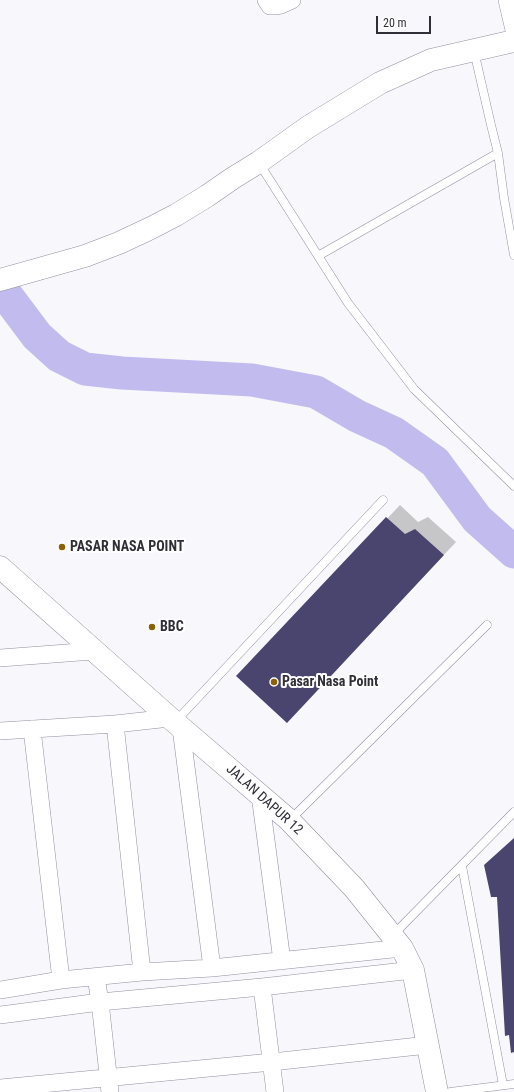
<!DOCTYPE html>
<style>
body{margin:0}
#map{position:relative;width:514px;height:1092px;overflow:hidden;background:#f8f8fc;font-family:"Roboto Condensed",sans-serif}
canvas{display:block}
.scale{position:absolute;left:376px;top:16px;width:55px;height:18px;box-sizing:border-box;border:2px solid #302f37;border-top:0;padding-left:5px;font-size:12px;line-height:14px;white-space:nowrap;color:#302f37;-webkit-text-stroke:3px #fff;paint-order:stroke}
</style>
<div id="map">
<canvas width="514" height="1092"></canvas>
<div class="scale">20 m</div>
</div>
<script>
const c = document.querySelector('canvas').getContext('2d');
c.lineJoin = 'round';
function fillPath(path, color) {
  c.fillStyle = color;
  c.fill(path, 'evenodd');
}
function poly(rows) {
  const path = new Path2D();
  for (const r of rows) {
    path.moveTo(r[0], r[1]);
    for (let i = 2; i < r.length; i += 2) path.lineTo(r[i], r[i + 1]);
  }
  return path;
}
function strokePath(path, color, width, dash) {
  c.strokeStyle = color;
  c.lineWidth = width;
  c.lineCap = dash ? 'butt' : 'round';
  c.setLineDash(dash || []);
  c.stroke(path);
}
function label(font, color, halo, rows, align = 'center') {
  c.font = font + ' "Roboto Condensed",sans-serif';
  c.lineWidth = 4;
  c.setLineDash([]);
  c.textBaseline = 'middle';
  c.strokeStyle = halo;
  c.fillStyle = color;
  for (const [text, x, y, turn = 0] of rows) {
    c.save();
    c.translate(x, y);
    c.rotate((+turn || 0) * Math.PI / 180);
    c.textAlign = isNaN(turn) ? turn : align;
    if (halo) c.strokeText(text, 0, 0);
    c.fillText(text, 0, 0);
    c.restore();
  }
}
const shadow = poly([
 [400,505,418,522,428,517,456,542,300,709,238,676]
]);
const river = poly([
 [0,288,4,292,37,336,59,356,85,369,122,373,252,380,316,392,357,416,394,433,435,462,477,519,514,552]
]);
const building = poly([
 [386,517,405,534,415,529,444,555,287,723,236,676],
 [514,838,514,1052,511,1053,509,1035,505,1036,497,897,491,897,484,865]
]);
const lane = poly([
 [474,51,491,125,498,153,504,198,514,255],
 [259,163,348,303,414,389,514,486],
 [318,256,498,153],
 [176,721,383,500],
 [290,820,487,625],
 [462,866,503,1085],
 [393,935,514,812],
 [450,1092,514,1084]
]);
const street = poly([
 [266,0,270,6,275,6,281,5,292,0],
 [507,0,514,30],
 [0,658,93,651],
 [115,724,142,972],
 [181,728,212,968],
 [32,729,61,980],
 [0,731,115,724,170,718],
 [260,795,282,961],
 [96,977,100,1002,110,1092],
 [262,987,275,1092],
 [0,990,61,980,142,972,212,968,402,948],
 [0,1015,100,1002,262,987,413,970],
 [0,1088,272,1062,428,1045]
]);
const secondary = poly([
 [0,280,85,256,119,243,151,228,176,215,207,196,233,178,259,162,308,127,380,83,431,60,514,41],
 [0,567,170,718,289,820,354,888,402,948,413,970,437,1092]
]);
const markers = [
 [62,547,4,"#8c6204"],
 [152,627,4,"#8c6204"],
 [274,682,4,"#8c6204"]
];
const poiNames = [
 ["PASAR NASA POINT",70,547],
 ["BBC",160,627],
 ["Pasar Nasa Point",282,682]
];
const streetNames = [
 ["JALAN DAPUR 12",264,800,42]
];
fillPath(shadow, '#0003');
strokePath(river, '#c1bced', 33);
fillPath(building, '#4a456e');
strokePath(lane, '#908fa0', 9);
strokePath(street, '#908fa0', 18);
strokePath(secondary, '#908fa0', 23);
strokePath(lane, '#fff', 8);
strokePath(street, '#fff', 17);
strokePath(secondary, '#fff', 22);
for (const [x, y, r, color] of markers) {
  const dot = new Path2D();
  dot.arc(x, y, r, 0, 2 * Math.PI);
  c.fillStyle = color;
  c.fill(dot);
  strokePath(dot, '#fff', 1.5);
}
label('bold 14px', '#302f37', '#fff', poiNames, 'left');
label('14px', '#302f37', '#fff', streetNames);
</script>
